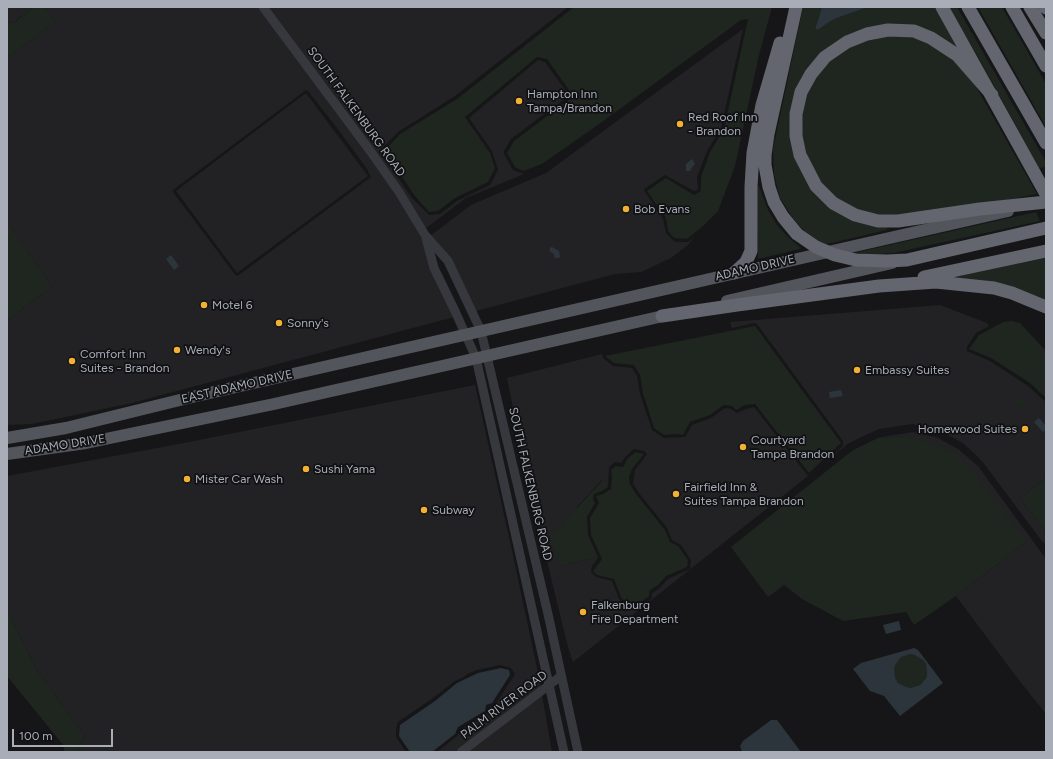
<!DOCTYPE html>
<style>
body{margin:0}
#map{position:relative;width:1053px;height:759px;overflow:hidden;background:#161618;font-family:Figtree,sans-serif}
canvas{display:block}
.frame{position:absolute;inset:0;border:8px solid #a8adb8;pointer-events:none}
.scale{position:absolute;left:12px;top:729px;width:101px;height:18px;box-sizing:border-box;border:2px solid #a8adb8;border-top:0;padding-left:5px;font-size:12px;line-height:14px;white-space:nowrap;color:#a8adb8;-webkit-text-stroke:3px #111113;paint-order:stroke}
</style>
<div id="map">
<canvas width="1053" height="759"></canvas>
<div class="frame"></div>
<div class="scale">100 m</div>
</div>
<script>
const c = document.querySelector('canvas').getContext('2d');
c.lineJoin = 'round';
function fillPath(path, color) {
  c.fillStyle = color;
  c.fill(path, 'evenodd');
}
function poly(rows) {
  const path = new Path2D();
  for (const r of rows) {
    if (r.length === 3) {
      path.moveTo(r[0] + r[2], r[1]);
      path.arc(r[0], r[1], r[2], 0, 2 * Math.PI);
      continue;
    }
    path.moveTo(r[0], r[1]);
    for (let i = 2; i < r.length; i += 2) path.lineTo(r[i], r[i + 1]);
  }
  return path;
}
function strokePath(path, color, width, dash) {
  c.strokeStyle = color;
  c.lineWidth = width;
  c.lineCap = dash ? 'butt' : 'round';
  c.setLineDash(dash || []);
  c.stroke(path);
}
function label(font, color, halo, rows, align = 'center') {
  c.font = font + ' Figtree,sans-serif';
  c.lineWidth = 3.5;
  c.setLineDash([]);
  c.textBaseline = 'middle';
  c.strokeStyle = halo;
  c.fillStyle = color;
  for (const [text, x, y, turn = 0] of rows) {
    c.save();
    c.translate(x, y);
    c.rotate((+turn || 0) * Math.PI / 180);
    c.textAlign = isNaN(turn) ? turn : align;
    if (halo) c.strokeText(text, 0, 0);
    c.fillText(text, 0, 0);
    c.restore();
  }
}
const built = poly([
 [7,7,32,7,29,11,14,22,7,23],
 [45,7,258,7,348,126,396,194,421,237,454,317,132,403,32,424,7,425,7,320,52,287,7,221,7,58,55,22],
 [306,90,308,91,337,128,367,169,371,177,239,275,236,276,173,192,173,190],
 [267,7,568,7,455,96,398,132,384,146,386,160,412,198,429,215,440,214,457,201,490,185,498,170,492,151,469,118,538,60,545,62,566,91,567,97,511,139,504,151,504,154,513,170,524,174,466,198,425,229],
 [743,29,721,128,707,151,697,177,698,189,694,191,665,175,644,189,645,192,663,219,666,233,675,242,688,242,694,237,688,245,671,258,641,272,615,274,476,311,430,236,471,205,546,173],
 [306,93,368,176,237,273,176,191],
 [940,305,987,323,989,326,976,333,967,347,967,351,990,361,1028,386,1046,402,1046,478,1020,498,1046,532,1046,540,1044,544,982,461,963,443,940,431,912,424,879,429,849,443,826,461,843,446,843,441,757,324,754,323,732,328,730,322],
 [602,354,603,358,613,366,632,368,637,376,640,394,652,430,664,438,685,437,692,425,711,418,725,408,731,409,737,413,746,409,754,407,808,476,573,662,568,647,531,496,507,378],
 [634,449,644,451,647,454,635,470,633,483,638,492,667,528,672,540,681,545,691,560,690,569,668,579,660,588,652,593,652,598,644,605,631,610,624,606,619,599,612,581,596,577,591,572,592,566,598,558,598,557,560,566,577,507,602,480,608,487,609,467,615,462,621,463,626,456],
 [475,385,511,546,541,687,454,752,437,752,457,736,461,730,486,714,489,708,495,705,515,674,511,668,500,665,477,670,467,674,464,677,455,681,433,698,398,722,396,728,396,737,406,752,76,752,85,736,36,669,7,609,7,476,184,443],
 [913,432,938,438,958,449,978,466,1046,559,1046,714,1015,675,956,596,1026,542,902,436,878,438,881,437],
 [542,695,552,752,467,752]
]);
const green = poly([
 [32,7,45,7,55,22,7,58,7,23,15,22,29,11],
 [574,7,772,7,759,55,735,166,718,211,703,226,687,239,674,238,668,231,666,218,647,191,666,178,694,195,701,191,701,177,710,152,724,129,748,19,741,20,602,122,542,164,523,171,515,167,507,153,514,141,570,99,569,90,547,59,537,57,465,117,490,153,495,168,488,182,455,198,438,211,429,212,415,196,389,158,387,148,400,134,457,99],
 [803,7,822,7,815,28,819,29,834,19,868,7,939,7,968,57,925,32,850,36,794,103,815,189,888,224,887,230,827,244,819,242,805,232,793,218,780,198,774,174,773,149],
 [947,7,957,7,1046,162,1046,167,1039,168,977,55],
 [978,7,1002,7,1046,84,1046,127],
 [874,35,918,38,948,55,963,69,975,85,1037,194,1012,199,882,219,871,217,828,193,802,150,802,101,825,60],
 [757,186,759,186,768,210,777,225,787,236,801,248,800,249,758,259],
 [1036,212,1040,221,894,253,877,254,854,253],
 [7,221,52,287,7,320],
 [1046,256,1046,301,952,279,952,276],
 [1012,321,1020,323,1046,351,1046,398,1030,383,991,358,969,349,979,335,1003,322],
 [755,326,841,443,809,473,755,404,745,405,736,410,732,406,724,405,710,415,690,422,683,435,676,434,664,435,654,428,643,393,640,375,634,365,614,363,605,356],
 [1019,397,1026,403,1020,408,1014,402],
 [902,436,933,443,959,455,1026,542,956,596,914,625,906,612,843,621,802,599,784,585,768,597,731,547,853,450,878,438],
 [636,452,644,454,632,469,629,477,630,484,636,494,665,530,670,542,678,546,688,560,687,567,666,576,658,585,649,591,649,596,641,602,632,606,626,603,621,597,614,579,597,575,593,571,602,559,591,535,590,518,599,503,596,496,603,494,611,489,612,478,611,470,616,466,623,467,628,458],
 [1046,478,1046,532,1020,498],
 [603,480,608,487,602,491,594,494,593,499,595,503,587,517,588,535,598,557,560,566,550,537],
 [7,609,36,669,85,736,76,752,64,752,64,746,7,676],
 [910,671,17]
]);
const water = poly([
 [822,7,868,7,834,19,819,29,815,29],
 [692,159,695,164,692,167,690,171,686,171,686,164],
 [552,247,559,251,560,257,558,258,555,258,553,253,550,252,550,248],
 [171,255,179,266,174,270,166,259],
 [841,390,843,396,830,398,829,392],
 [1039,418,1046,426,1046,429,1043,432,1034,422],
 [899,621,901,630,886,634,883,625],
 [914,648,918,650,943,683,900,716,884,696,870,691,853,669,861,663],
 [910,654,915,655,923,660,926,664,927,673,926,678,920,685,911,688,906,687,898,683,895,678,894,669,895,665,901,657],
 [501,668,509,670,510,675,492,703,486,705,485,711,458,727,455,734,432,752,410,752,399,736,400,725,435,701,457,683,478,673],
 [771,720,777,720,801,752,742,752,740,746,743,741]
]);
const minor = poly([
 [263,7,371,152,399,192,425,235,448,261,481,331,548,614,578,752],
 [426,238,434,268,455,311,476,358,564,752],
 [461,752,561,676]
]);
const major = poly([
 [727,301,892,263],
 [7,438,66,428,192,397,1008,211],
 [7,454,86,443,274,404,672,314]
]);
const highway = poly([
 [796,7,768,134,765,155,765,165,769,187,774,202,783,217,797,234,816,247,835,255,856,260,887,261,907,260,1046,228],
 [942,7,1046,194],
 [968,7,1046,143],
 [1012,7,1046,66],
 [1030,7,1046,33],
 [1045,7,1046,8],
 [992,95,957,55,931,38,914,31,888,30,867,34,847,42,825,57,811,74,801,92,796,114,796,136,800,155,816,186,833,203,855,215,878,221,898,221,980,209,1046,202],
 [734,273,746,262,751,251,751,187,753,153,762,105,780,43],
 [924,277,1046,251],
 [662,316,737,305,879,286,936,282,994,288,1012,293,1046,307]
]);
const markers = [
 [519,101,4,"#f2b134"],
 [680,124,4,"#f2b134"],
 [626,209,4,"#f2b134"],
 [204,305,4,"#f2b134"],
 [279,323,4,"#f2b134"],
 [177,350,4,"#f2b134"],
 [72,361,4,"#f2b134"],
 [857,370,4,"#f2b134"],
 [1025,429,4,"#f2b134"],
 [743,447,4,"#f2b134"],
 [306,469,4,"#f2b134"],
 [187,479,4,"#f2b134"],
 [676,494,4,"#f2b134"],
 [424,510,4,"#f2b134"],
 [583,612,4,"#f2b134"]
];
const poiNames = [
 ["Hampton Inn",527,94],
 ["Tampa/Brandon",527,108],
 ["Red Roof Inn",688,117],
 ["- Brandon",688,131],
 ["Bob Evans",634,209],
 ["Motel 6",212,305],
 ["Sonny's",287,323],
 ["Wendy's",185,350],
 ["Comfort Inn",80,354],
 ["Suites - Brandon",80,368],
 ["Embassy Suites",865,370],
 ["Homewood Suites",1017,429,"right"],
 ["Courtyard",751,440],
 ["Tampa Brandon",751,454],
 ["Sushi Yama",314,469],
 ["Mister Car Wash",195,479],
 ["Fairfield Inn &",684,487],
 ["Suites Tampa Brandon",684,501],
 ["Subway",432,510],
 ["Falkenburg",591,605],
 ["Fire Department",591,619]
];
const streetNames = [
 ["SOUTH FALKENBURG ROAD",356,112,54],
 ["ADAMO DRIVE",755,268,-13],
 ["EAST ADAMO DRIVE",237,387,-13],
 ["ADAMO DRIVE",65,445,-9],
 ["SOUTH FALKENBURG ROAD",530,484,77],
 ["PALM RIVER ROAD",504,705,-37]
];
fillPath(built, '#222225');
fillPath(green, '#1e261f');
fillPath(water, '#2c353c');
strokePath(minor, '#37383d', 9);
strokePath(major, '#53555c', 12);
strokePath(highway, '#63666e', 13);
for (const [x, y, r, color] of markers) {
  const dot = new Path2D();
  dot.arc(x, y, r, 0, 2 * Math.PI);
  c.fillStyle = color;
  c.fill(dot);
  strokePath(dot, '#111113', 1.5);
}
label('12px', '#a8adb8', '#111113', poiNames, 'left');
label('12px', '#a8adb8', '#111113', streetNames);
</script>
